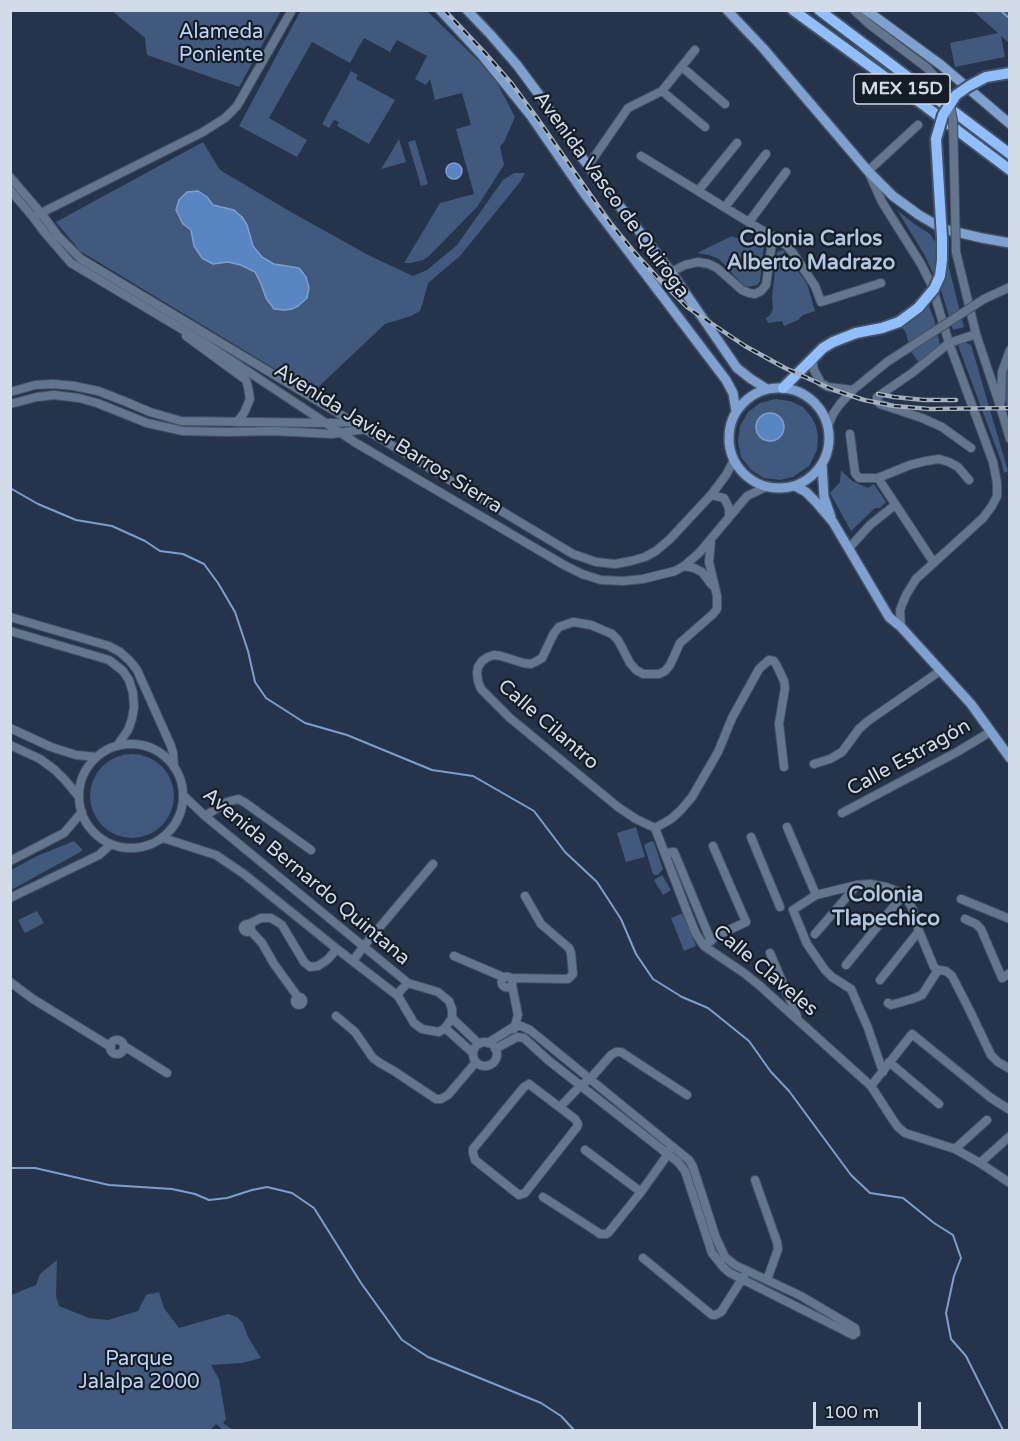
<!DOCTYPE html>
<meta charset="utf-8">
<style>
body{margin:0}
#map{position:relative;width:1020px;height:1441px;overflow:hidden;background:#25344a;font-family:"Varela Round",sans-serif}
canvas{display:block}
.frame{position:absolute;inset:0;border:12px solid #d2dce9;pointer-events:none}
.scale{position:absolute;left:813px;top:1402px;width:108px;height:27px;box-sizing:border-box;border:3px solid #d2dce9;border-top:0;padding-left:8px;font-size:18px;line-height:21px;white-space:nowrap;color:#d2dce9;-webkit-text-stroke:4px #151c25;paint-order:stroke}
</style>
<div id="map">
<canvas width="1020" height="1441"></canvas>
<div class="frame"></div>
<div class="scale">100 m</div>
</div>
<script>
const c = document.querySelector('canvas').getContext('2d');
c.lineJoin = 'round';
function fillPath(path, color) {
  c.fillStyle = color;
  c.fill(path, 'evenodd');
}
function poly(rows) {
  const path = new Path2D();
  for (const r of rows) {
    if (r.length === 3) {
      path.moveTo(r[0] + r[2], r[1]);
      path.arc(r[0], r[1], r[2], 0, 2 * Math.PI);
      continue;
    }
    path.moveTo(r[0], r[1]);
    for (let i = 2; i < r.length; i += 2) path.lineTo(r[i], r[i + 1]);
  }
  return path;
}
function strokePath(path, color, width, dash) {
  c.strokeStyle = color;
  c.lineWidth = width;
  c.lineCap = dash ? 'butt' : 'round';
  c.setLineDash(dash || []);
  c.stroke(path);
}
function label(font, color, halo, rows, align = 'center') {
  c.font = font + ' "Varela Round",sans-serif';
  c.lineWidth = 4.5;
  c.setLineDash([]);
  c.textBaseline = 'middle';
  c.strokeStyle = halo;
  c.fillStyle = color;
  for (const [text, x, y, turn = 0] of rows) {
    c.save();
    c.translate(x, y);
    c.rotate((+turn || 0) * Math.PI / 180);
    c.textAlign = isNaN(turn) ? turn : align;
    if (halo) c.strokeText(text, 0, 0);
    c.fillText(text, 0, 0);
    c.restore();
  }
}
const green = poly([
 [301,10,427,11,493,75,515,117,504,142,500,146,504,165,477,207,428,257,423,260,411,263,404,263,440,203,474,194,456,129,471,125,462,93,435,100,430,79,426,85,415,79,427,56,397,40,390,52,364,38,350,63,312,42,269,118,307,140,297,157,239,126],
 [112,11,281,11,239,87,147,55,145,38],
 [973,11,1009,11,1009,43,1001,36,1005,57,955,67,950,43,998,33],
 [351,71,358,75,356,79,395,100,369,144,337,126,339,122,334,120,329,128,322,124],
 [399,139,406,162,381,169,383,166],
 [415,140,428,184,421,186,408,142],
 [203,142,220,170,291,212,370,256,413,276,427,270,457,245,503,180,514,173,525,173,520,182,503,203,460,256,428,283,423,302,420,311,411,316,385,324,313,392,80,251,56,222],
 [897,210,913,223,930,234,947,260,964,327,953,330,941,290,924,254],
 [732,236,756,246,762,238,764,241,760,281,757,285,748,287,743,285,719,259,709,255,697,253],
 [783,250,807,284,815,311,803,315,798,320,784,326,782,321,768,323,766,318,771,314,773,308,772,298,777,252],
 [924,294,934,319,940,345,919,363,910,350,906,333,899,323],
 [962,343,967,343,971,345,1008,471,1004,473,1001,461,958,345],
 [1009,364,1009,416,1005,398,1005,378],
 [775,399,790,401,803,407,812,418,816,426,818,436,817,450,809,466,793,477,780,480,764,478,751,470,741,457,738,442,740,426,748,412,760,403],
 [778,416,783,423,784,430,780,437,773,441,768,441,758,434,756,425],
 [841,470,852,481,868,488,874,484,886,502,880,508,875,508,851,531,830,493,840,482],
 [132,796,42],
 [636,827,645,857,626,862,617,833],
 [74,841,83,850,75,855,11,890,11,870,37,856],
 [651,841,654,842,663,869,658,875,655,875,653,874,644,845],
 [662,875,671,890,663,895,654,880],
 [37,911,44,923,25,933,18,920],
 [683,913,696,946,684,951,671,918],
 [57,1260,56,1296,59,1306,89,1318,108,1320,138,1311,146,1295,159,1292,164,1308,179,1328,228,1314,237,1317,243,1323,248,1337,261,1358,242,1363,211,1365,219,1379,226,1419,223,1423,233,1430,223,1430,216,1424,210,1430,11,1430,11,1295,36,1285,40,1274]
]);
const water = poly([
 [454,171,8],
 [198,191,207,197,213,205,234,210,242,217,247,225,253,246,262,257,274,264,299,268,306,277,309,288,307,298,298,306,292,309,285,310,274,309,266,298,261,284,255,272,241,265,228,262,213,264,202,258,194,246,191,230,183,224,176,210,179,200,187,192,198,191],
 [770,427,14]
]);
const stream = poly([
 [1000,10,1010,19],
 [10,488,38,504,76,520,112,526,145,541,160,551,183,554,204,564,218,583,235,612,248,651,255,682,266,698,305,723,347,735,432,770,473,776,534,811,565,852,597,882,621,919,636,954,653,979,682,997,708,1008,749,1041,771,1072,789,1091,851,1175,870,1193,903,1198,934,1223,953,1235,961,1258,954,1276,946,1313,951,1339,966,1356,1003,1430],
 [10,1168,35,1168,109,1185,172,1189,195,1194,209,1200,227,1198,252,1190,267,1187,292,1193,314,1208,361,1283,402,1340,428,1357,541,1403,561,1416,574,1430]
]);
const minor = poly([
 [854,10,869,24,927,68],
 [682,67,725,104],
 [662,91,705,127],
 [641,156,786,245,793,253,815,286,821,302,881,283],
 [588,166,628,108,662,91,695,50],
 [10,177,41,213,58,236,81,259,573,554,596,562,615,564,631,561,645,557,656,551,670,539,711,495,726,475,734,460],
 [10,190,33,217,45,233,71,263,205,343,356,443,564,565,582,574,601,580,623,581,643,579,675,571,684,566,699,553,747,496,766,487],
 [698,191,737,143],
 [725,207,766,154],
 [37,215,203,132,225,118,237,106,292,10],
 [749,222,786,172],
 [956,252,976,334,1000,406,1010,439],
 [654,286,671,272,685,265,698,262,709,264,717,268,742,290,749,293,755,294,761,291,766,285,773,236],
 [186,336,246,380,248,387,250,399,244,413,237,422],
 [812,359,814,370,821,383,828,387,853,390],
 [10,392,35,385,53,384,74,386,98,391,124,401,150,412,181,421,327,423,352,422],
 [1001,401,1002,372,1010,350],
 [10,404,37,397,54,395,79,398,97,403,147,423,183,431,226,432,274,431,332,434,365,429],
 [828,426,833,414,840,404,853,390,887,362],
 [850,434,855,473,859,478,878,478,910,465,926,461,939,459,949,462,958,467,969,480],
 [971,448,942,427,922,418,880,404,877,401,877,397,912,373,949,343,976,334],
 [878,478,934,563],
 [711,495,724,498,729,508,729,516],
 [849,548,870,525,895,505],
 [684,566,694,568,702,572,712,585],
 [10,617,109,646,120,652,130,661,137,670,171,746,173,753,174,767],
 [901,627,900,610,906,595,916,579,983,518,992,506,997,496,997,483,993,462,949,343,932,286,921,264,882,202,868,171,918,125],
 [10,631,109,660,123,671,129,680,133,693,134,707,132,719,128,730,117,746],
 [10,728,51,747,76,755,96,757],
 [131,796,52],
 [10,745,40,759,55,770,65,780,79,797],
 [814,764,830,759,842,752,859,729,868,721,940,671],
 [183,795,205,816,408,983],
 [842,813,957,752,990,732],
 [205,816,227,802,238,799,244,802,311,850],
 [787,827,816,895],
 [655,828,636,819,618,807,510,718,481,689,478,681,477,673,478,667,482,661,488,657,494,655,501,656,523,663,531,664,537,661,542,658,554,633,559,627,573,622,591,625,612,634,618,640,630,663,636,670,643,674,659,674,665,671,670,665,680,643,713,614,717,609,717,596,709,562,711,539],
 [655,828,686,909,696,934,704,946,744,973,759,985,871,1086,893,1120,898,1127,905,1133,955,1149,980,1163,1010,1183],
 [655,828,671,819,680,811,692,797,718,752,732,718,759,669,769,660,774,661,777,666,784,681,785,688,779,724,784,767],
 [751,837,780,907],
 [163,838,216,855,244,874,337,949,398,996,414,1023,422,1029,439,1032,445,1028,452,1018,452,1009,449,1001,438,992,408,983,400,991,398,996],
 [665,853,674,852,711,941],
 [10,861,64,833,82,812],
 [904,894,912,908,919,931,934,967,938,970],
 [10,898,99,855,111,844],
 [961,899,1010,919],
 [965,919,976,924,981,929,1002,978,1010,973],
 [249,924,261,918,271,918,282,925,304,962,310,967,318,966,327,960,337,949],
 [247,928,4],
 [250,930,262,943,274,964,298,997],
 [815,934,857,885],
 [704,946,718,935,746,922,713,846],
 [770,953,797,1016],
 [454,956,503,977],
 [353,961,363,947,433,864],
 [846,965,904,894],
 [938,970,946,971,952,976,969,1009,991,1055,998,1062,1010,1069],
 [507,982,5.5],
 [510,978,568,979,573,974,571,953,569,948,541,924,525,896],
 [880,980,919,931],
 [10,982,33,999,111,1047],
 [512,985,518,1015,514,1029],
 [299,1001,4],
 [888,1003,891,1005,912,999,922,995,938,970],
 [336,1016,355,1032,373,1058,380,1063,394,1071,436,1099,441,1099,448,1095,476,1062],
 [452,1018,479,1044],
 [445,1028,473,1053],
 [117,1047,7],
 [485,1054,12],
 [488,1043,515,1026,521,1026,530,1030,689,1160,693,1167,716,1238,725,1257,735,1265,801,1296,855,1328,856,1333,853,1335,730,1273,724,1268,712,1253,685,1171,678,1162,548,1060,524,1038,517,1037,495,1049],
 [124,1046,167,1073],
 [889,1062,939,1104],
 [883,1072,868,1028,851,989,832,977,825,970,807,944,793,910,816,895,857,885,870,884,886,887,904,894],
 [529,1084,575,1119,578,1124,577,1127,525,1193,519,1195,475,1160,473,1153,473,1149,524,1087,529,1084],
 [871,1086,912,1034,991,1098,1010,1110],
 [560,1107,581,1085,590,1079,611,1055,616,1052,621,1052,687,1095],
 [955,1149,987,1120],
 [585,1150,641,1192],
 [980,1163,1010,1136],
 [755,1180,777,1242,778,1249,767,1280],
 [543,1197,596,1231,600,1234,606,1234,609,1232,641,1192,668,1154,669,1151],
 [643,1258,712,1315,715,1315,721,1312,744,1276]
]);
const major = poly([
 [440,10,481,54,531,116,584,193,726,380,733,393,736,411],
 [467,10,490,34,517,65,543,100,580,155,671,272,737,368,751,379,767,389],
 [727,10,763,48,868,171,893,196,919,215,943,229,982,238,1010,243],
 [866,10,941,65,1010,124],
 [779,438,50],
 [822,464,824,497,831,517],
 [795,486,806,492,816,502,833,522,889,617,901,627,971,704,1010,758]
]);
const highway = poly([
 [793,10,925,106,1010,170],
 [819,10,1010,154],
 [783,388,823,348,833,342,856,333,882,328]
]);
const rail = poly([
 [444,10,485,53,512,84,537,118,610,223,635,253,657,277,687,307,745,346,785,368,834,390,864,400,894,406,930,409,1010,408],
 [878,394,894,397,924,400,956,400]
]);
const minorBridge = poly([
 [927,68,941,83,949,100,953,120,956,252],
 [887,362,984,299,1010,287]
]);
const highwayBridge = poly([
 [882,328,899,322,918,308,934,289,940,276,942,260,942,238,936,139,943,115,956,95,969,86,986,77,1010,73]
]);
const shields = [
 [902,89,96]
];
const shieldNames = [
 ["MEX 15D",902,89]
];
const parkNames = [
 ["Alameda",221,33],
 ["Poniente",221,56],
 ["Parque",139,1360],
 ["Jalalpa 2000",139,1383]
];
const streetNames = [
 ["Avenida Vasco de Quiroga",611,195,54],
 ["Avenida Javier Barros Sierra",388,439,32],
 ["Calle Cilantro",548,725,41],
 ["Calle Estragón",909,758,-29],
 ["Avenida Bernardo Quintana",306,877,40],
 ["Calle Claveles",765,971,40]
];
const neighbourhoodNames = [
 ["Colonia Carlos",811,239],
 ["Alberto Madrazo",811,263],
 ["Colonia",886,895],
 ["Tlapechico",886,919]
];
fillPath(green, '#40597c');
fillPath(water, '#5985c3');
strokePath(water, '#7d9fce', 1.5);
strokePath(stream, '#7d9fce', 2);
strokePath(minor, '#445263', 10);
strokePath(major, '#445263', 12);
strokePath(highway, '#445263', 14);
strokePath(minor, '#64768e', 8);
strokePath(major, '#7ea1d2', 9);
strokePath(highway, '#90beff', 10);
strokePath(rail, '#a5b0bf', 4.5);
strokePath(rail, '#151c25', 2, [7]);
strokePath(minorBridge, '#445263', 10, []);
strokePath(highwayBridge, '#445263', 14, []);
strokePath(minorBridge, '#64768e', 8);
strokePath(highwayBridge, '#90beff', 10);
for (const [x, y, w] of shields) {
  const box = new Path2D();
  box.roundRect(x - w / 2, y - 15, w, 30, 4.5);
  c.fillStyle = '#151c25';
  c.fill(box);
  strokePath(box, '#d2dce9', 1.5);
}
label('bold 18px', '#d2dce9', null, shieldNames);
label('20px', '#bcd4f6', '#151c25', parkNames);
label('20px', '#d2dce9', '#151c25', streetNames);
label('bold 21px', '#b3c6e1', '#151c25', neighbourhoodNames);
</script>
